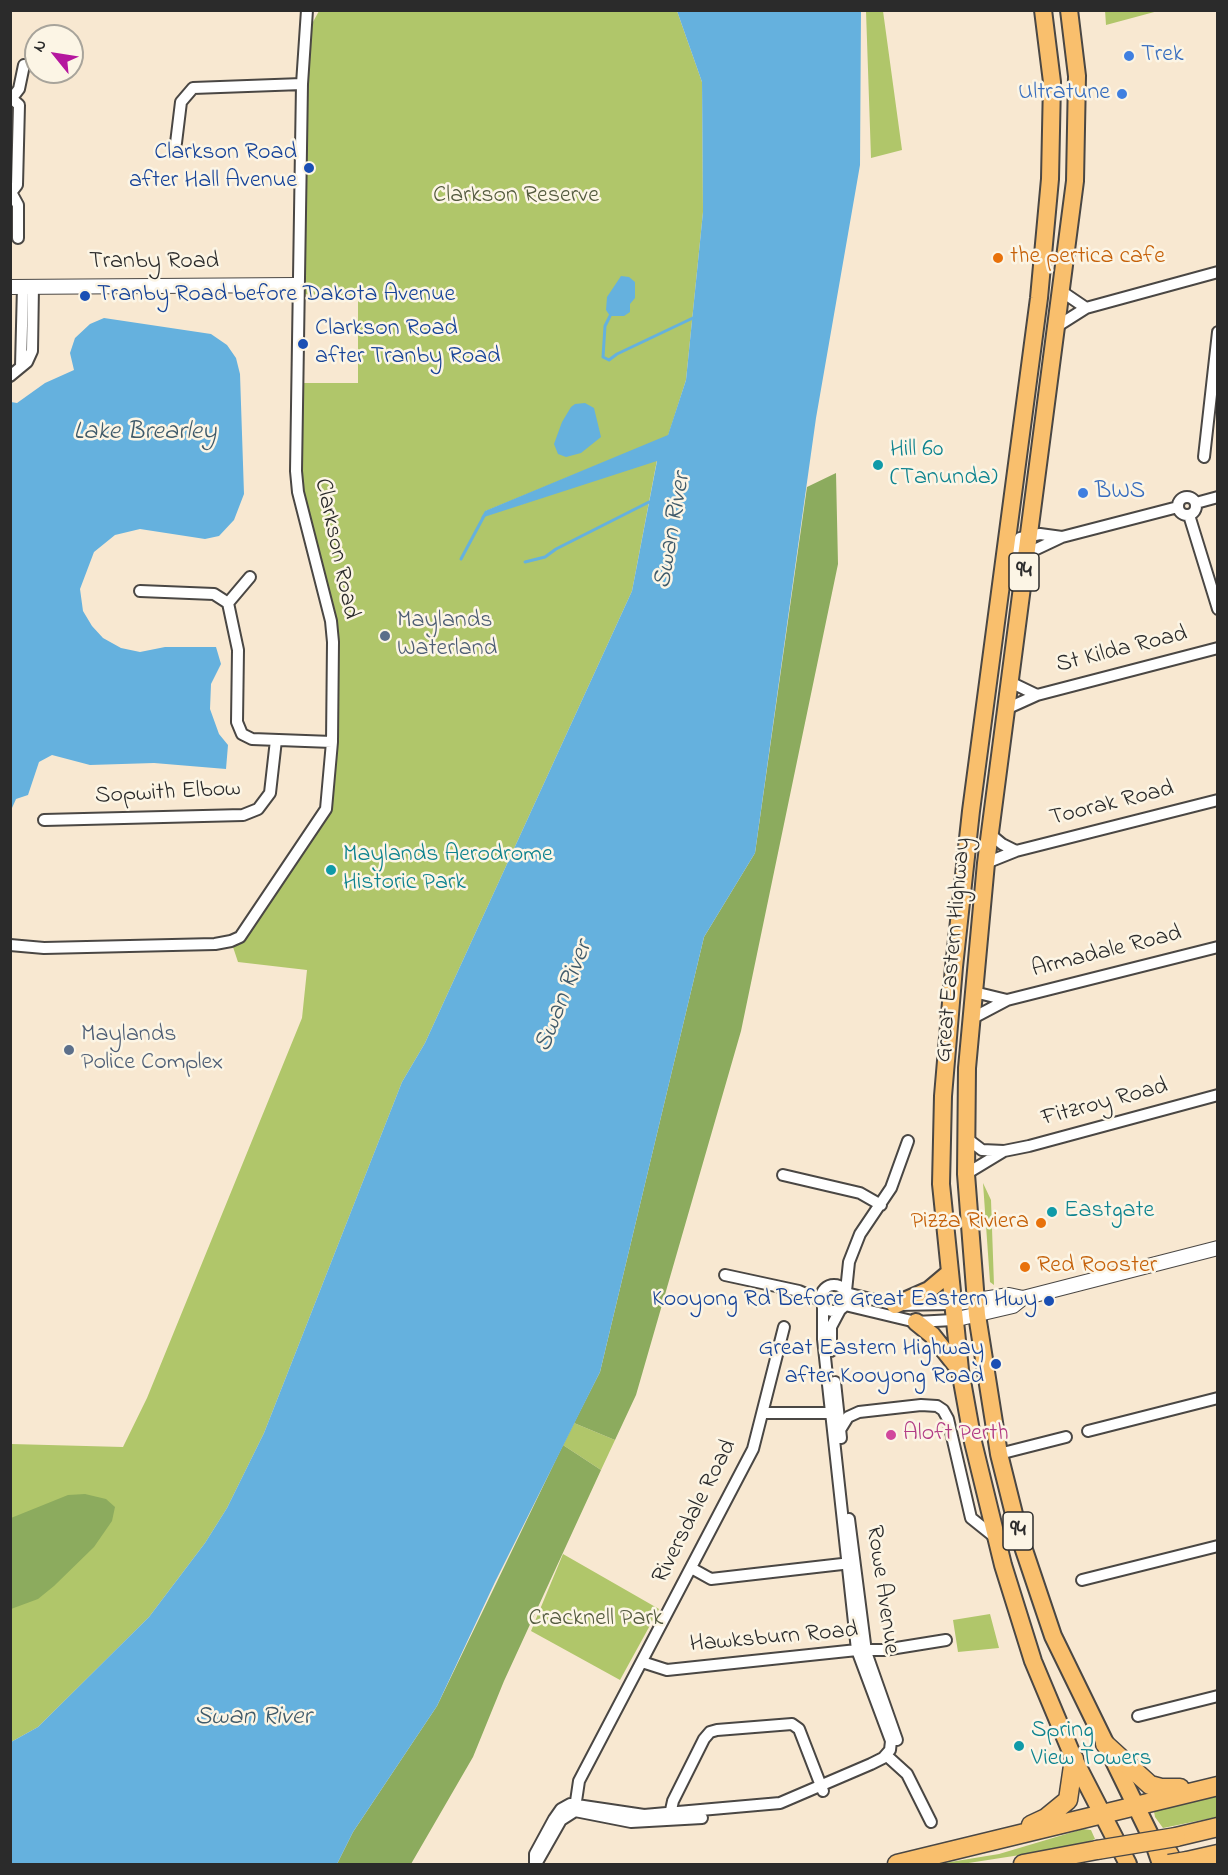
<!DOCTYPE html>
<style>
body{margin:0}
#map{position:relative;width:1228px;height:1875px;overflow:hidden;background:#f8e8d1;font-family:"Indie Flower",sans-serif}
canvas{display:block}
.frame{position:absolute;inset:0;border:12px solid #2b2b2b;pointer-events:none}
.north{position:absolute;left:24px;top:24px;width:60px;height:60px;box-sizing:border-box;background:#fcf5e5;border:2px solid #a8a49b;border-radius:50%;rotate:300deg;font-size:16px;font-weight:700;line-height:24px;text-align:center;color:#2b2b2b}
.north::after{content:'';display:block;margin:auto;width:21px;height:27px;background:#b5179e;clip-path:polygon(50% 0,100% 100%,50% 72%,0 100%)}
</style>
<div id="map">
<canvas width="1228" height="1875"></canvas>
<div class="frame"></div>
<div class="north">N</div>
</div>
<script>
const c = document.querySelector('canvas').getContext('2d');
c.lineJoin = 'round';
function fillPath(path, color) {
  c.fillStyle = color;
  c.fill(path, 'evenodd');
}
function poly(rows) {
  const path = new Path2D();
  for (const r of rows) {
    if (r.length === 3) {
      path.moveTo(r[0] + r[2], r[1]);
      path.arc(r[0], r[1], r[2], 0, 2 * Math.PI);
      continue;
    }
    path.moveTo(r[0], r[1]);
    for (let i = 2; i < r.length; i += 2) path.lineTo(r[i], r[i + 1]);
  }
  return path;
}
function strokePath(path, color, width, dash) {
  c.strokeStyle = color;
  c.lineWidth = width;
  c.lineCap = dash ? 'butt' : 'round';
  c.setLineDash(dash || []);
  c.stroke(path);
}
function label(font, color, halo, rows, align = 'center') {
  c.font = font + ' "Indie Flower",sans-serif';
  c.lineWidth = 5;
  c.setLineDash([]);
  c.textBaseline = 'middle';
  c.strokeStyle = halo;
  c.fillStyle = color;
  for (const [text, x, y, turn = 0] of rows) {
    c.save();
    c.translate(x, y);
    c.rotate((+turn || 0) * Math.PI / 180);
    c.textAlign = isNaN(turn) ? turn : align;
    if (halo) c.strokeText(text, 0, 0);
    c.fillText(text, 0, 0);
    c.restore();
  }
}
const green = poly([
 [1105,10,1158,10,1158,11,1106,25],
 [319,11,677,11,702,82,703,212,686,380,668,436,486,511,482,517,657,460,632,591,425,1043,402,1082,264,1433,227,1508,205,1543,149,1617,38,1727,11,1742,11,1444,123,1447,147,1398,302,1018,307,970,238,962,231,941,324,820,336,644,299,492,298,383,358,383,358,296,298,294,308,31],
 [866,11,883,11,902,150,871,158],
 [983,1183,991,1200,994,1285,990,1282],
 [574,1423,615,1440,601,1470,563,1445],
 [563,1554,659,1609,620,1680,531,1631],
 [990,1614,999,1648,958,1652,953,1620],
 [1217,1795,1217,1817,1163,1828,1155,1817,1153,1806],
 [1083,1829,1091,1830,1095,1839,1086,1843,1033,1853,962,1864,938,1864,999,1854]
]);
const forest = poly([
 [836,473,838,564,741,1031,636,1395,615,1440,574,1423,600,1372,704,937,755,853,807,487],
 [563,1445,601,1470,504,1681,473,1757,411,1864,337,1864,353,1832,437,1706],
 [85,1494,106,1499,115,1507,112,1521,94,1547,54,1586,38,1599,11,1609,11,1518,68,1495]
]);
const water = poly([
 [677,11,861,11,860,165,816,418,755,853,704,937,600,1372,495,1582,437,1706,353,1832,337,1864,11,1864,11,1742,38,1727,149,1617,205,1543,227,1508,264,1433,402,1082,425,1043,632,591,657,461,481,518,485,511,668,435,686,380,703,212,702,82],
 [621,276,629,277,635,282,635,298,630,304,630,312,624,316,610,316,606,310,607,297],
 [104,318,211,334,227,345,236,358,240,374,244,494,234,520,219,536,205,539,140,529,115,535,94,552,80,589,83,611,92,626,103,638,121,648,140,652,165,647,216,647,221,664,211,684,210,709,219,734,228,745,226,769,154,763,90,765,52,755,39,762,28,795,16,799,12,808,11,872,11,402,17,403,45,383,74,370,70,353,75,338,90,324],
 [585,403,594,408,601,437,581,453,566,457,558,454,554,444,562,422,571,407,575,404]
]);
const stream = poly([
 [610,316,605,326,603,357,609,360,617,354,695,317],
 [461,559,484,516],
 [525,562,545,557,556,549,649,502]
]);
const minor = poly([
 [10,97,19,105,17,185,10,194],
 [12,98,19,89,24,65],
 [176,143,181,102,193,88,302,84],
 [12,194,18,205,18,238],
 [1061,291,1086,308],
 [1056,327,1086,308,1218,272],
 [21,366,23,286],
 [10,376,27,362,32,351,33,286],
 [1204,457,1218,332],
 [1187,506,9],
 [1196,503,1218,497],
 [1189,515,1218,609],
 [1026,554,1062,537,1178,507],
 [1011,568,1015,546,1020,538,1040,534,1062,537],
 [140,591,214,594,228,603,238,650,237,722,242,734,252,739,332,742],
 [228,603,250,577],
 [1010,682,1037,695],
 [1006,709,1037,695,1218,648],
 [44,820,243,815,258,809,270,793,276,740],
 [990,834,1002,844,1016,851],
 [986,863,1016,851,1218,800],
 [10,945,44,948,215,944,231,941,240,937,326,809,332,742,333,642,331,621,298,492,296,471,302,84,307,10],
 [974,992,1007,1000],
 [971,1019,1007,1000,1218,947],
 [965,1137,982,1150,1004,1151,1029,1146,1218,1095],
 [966,1174,1004,1151],
 [783,1175,860,1193,881,1205],
 [725,1275,799,1291,822,1301],
 [834,1298,13],
 [846,1291,849,1262,860,1234,891,1188,908,1141],
 [846,1293,895,1305,951,1304],
 [845,1305,916,1322,953,1320],
 [831,1351,831,1327,840,1310],
 [835,1382,841,1438],
 [763,1413,838,1413],
 [840,1430,848,1417,859,1412,921,1405,937,1406,943,1410,948,1419,971,1518,996,1538],
 [1088,1431,1218,1398],
 [999,1454,1066,1437],
 [849,1519,866,1652,897,1740],
 [693,1569,711,1579,851,1563],
 [1082,1580,1218,1546],
 [642,1662,667,1670,857,1650,884,1650,946,1640],
 [1138,1716,1218,1696],
 [886,1755,907,1774,931,1822],
 [575,1808,579,1781,753,1449,784,1327],
 [575,1811,631,1822,702,1818],
 [669,1819,673,1801,704,1739,710,1732,717,1730,792,1724,799,1729,823,1791],
 [535,1864,535,1854,554,1819,561,1809,570,1804,644,1815,780,1803,871,1764,883,1758,890,1750,891,1741,857,1650,823,1339,823,1305],
 [536,1864,561,1820,575,1811]
]);
const tertiary = poly([
 [10,287,297,285],
 [951,1304,1009,1295,1023,1298],
 [953,1320,1013,1306,1023,1298,1218,1248]
]);
const trunk = poly([
 [1043,10,1052,82,1050,179,1039,298,971,811,954,967,943,1096,941,1184,960,1370,973,1442,1003,1565,1033,1661,1074,1759,1128,1864],
 [1069,10,1077,76,1075,181,986,863,967,1068,966,1174,977,1315,999,1454,1020,1538,1053,1636,1153,1841,1161,1864],
 [895,1305,929,1290,948,1274],
 [916,1322,932,1335,959,1369]
]);
const motorway = poly([
 [1105,1744,1150,1785,1161,1788,1180,1788],
 [1031,1825,1046,1818,1068,1800,1074,1759],
 [1176,1837,1218,1827],
 [1153,1841,1169,1854,1174,1864],
 [1187,1861,1218,1854],
 [897,1864,1218,1786],
 [1023,1864,1097,1850]
]);
const motorwayBridge = poly([
 [1097,1850,1176,1837],
 [1169,1864,1187,1861]
]);
const markers = [
 [1129,56,6,"#3f7fe0"],
 [1122,94,6,"#3f7fe0"],
 [309,168,6,"#1a4fb4"],
 [998,258,6,"#e8710a"],
 [85,296,6,"#1a4fb4"],
 [303,344,6,"#1a4fb4"],
 [878,465,6,"#0f9aa8"],
 [1083,493,6,"#3f7fe0"],
 [385,636,6,"#5c6f8a"],
 [331,870,6,"#0f9aa8"],
 [69,1050,6,"#5c6f8a"],
 [1052,1212,6,"#0f9aa8"],
 [1041,1223,6,"#e8710a"],
 [1025,1267,6,"#e8710a"],
 [1049,1301,6,"#1a4fb4"],
 [996,1364,6,"#1a4fb4"],
 [891,1435,6,"#d1479c"],
 [1019,1746,6,"#0f9aa8"]
];
const shields = [
 [1024,572,30],
 [1018,1531,30]
];
const shieldNames = [
 ["94",1024,572],
 ["94",1018,1531]
];
const shopNames = [
 ["Trek",1141,56],
 ["Ultratune",1110,94,"right"],
 ["BWS",1095,493]
];
const transitNames = [
 ["Clarkson Road",297,154],
 ["after Hall Avenue",297,182],
 ["Tranby Road before Dakota Avenue",97,296,"left"],
 ["Clarkson Road",315,330,"left"],
 ["after Tranby Road",315,358,"left"],
 ["Kooyong Rd Before Great Eastern Hwy",1037,1301],
 ["Great Eastern Highway",984,1350],
 ["after Kooyong Road",984,1378]
];
const parkNames = [
 ["Clarkson Reserve",516,197],
 ["Cracknell Park",596,1620]
];
const foodNames = [
 ["the pertica cafe",1010,258],
 ["Pizza Riviera",1029,1223,"right"],
 ["Red Rooster",1037,1267]
];
const streetNames = [
 ["Tranby Road",154,263],
 ["Clarkson Road",335,549,78],
 ["St Kilda Road",1122,651,-14],
 ["Sopwith Elbow",168,794,-3],
 ["Toorak Road",1112,805,-14],
 ["Great Eastern Highway",955,950,-85],
 ["Armadale Road",1107,953,-14],
 ["Fitzroy Road",1105,1104,-15],
 ["Riversdale Road",696,1512,-63],
 ["Rowe Avenue",881,1590,82],
 ["Hawksburn Road",774,1639,-5]
];
const cultureNames = [
 ["Hill 60",890,451],
 ["(Tanunda)",890,479],
 ["Maylands Aerodrome",343,856],
 ["Historic Park",343,884],
 ["Eastgate",1064,1212],
 ["Spring",1031,1732],
 ["View Towers",1031,1760]
];
const serviceNames = [
 ["Maylands",397,622],
 ["Waterland",397,650],
 ["Maylands",81,1036],
 ["Police Complex",81,1064]
];
const hotelNames = [
 ["Aloft Perth",903,1435]
];
const waterNames = [
 ["Lake Brearley",145,434],
 ["Swan River",674,531,-80],
 ["Swan River",565,997,-68],
 ["Swan River",253,1719]
];
fillPath(green, '#b0c66a');
fillPath(forest, '#8cab5e');
fillPath(water, '#65b1de');
strokePath(stream, '#65b1de', 3);
strokePath(minor, '#4a4744', 14);
strokePath(tertiary, '#4a4744', 16);
strokePath(trunk, '#4a4744', 20);
strokePath(motorway, '#4a4744', 21);
strokePath(minor, '#fff', 10);
strokePath(tertiary, '#fff', 14);
strokePath(trunk, '#f9bf6d', 16);
strokePath(motorway, '#f9bf6d', 18);
strokePath(motorwayBridge, '#4a4744', 21, []);
strokePath(motorwayBridge, '#f9bf6d', 18);
for (const [x, y, r, color] of markers) {
  const dot = new Path2D();
  dot.arc(x, y, r, 0, 2 * Math.PI);
  c.fillStyle = color;
  c.fill(dot);
  strokePath(dot, '#fcf5e5', 2);
}
for (const [x, y, w] of shields) {
  const box = new Path2D();
  box.roundRect(x - w / 2, y - 19, w, 38, 4.5);
  c.fillStyle = '#fcf5e5';
  c.fill(box);
  strokePath(box, '#2b2b2b', 1.5);
}
label('bold 22px', '#2b2b2b', null, shieldNames);
label('24px', '#366cbe', '#fcf5e5', shopNames, 'left');
label('24px', '#164399', '#fcf5e5', transitNames, 'right');
label('24px', '#535a3e', '#fcf5e5', parkNames);
label('24px', '#c56008', '#fcf5e5', foodNames, 'left');
label('24px', '#2b2b2b', '#fcf5e5', streetNames);
label('24px', '#0d838f', '#fcf5e5', cultureNames, 'left');
label('24px', '#4e5e75', '#fcf5e5', serviceNames, 'left');
label('24px', '#b23c85', '#fcf5e5', hotelNames, 'left');
label('italic 26px', '#3f5a6a', '#fcf5e5', waterNames);
</script>
